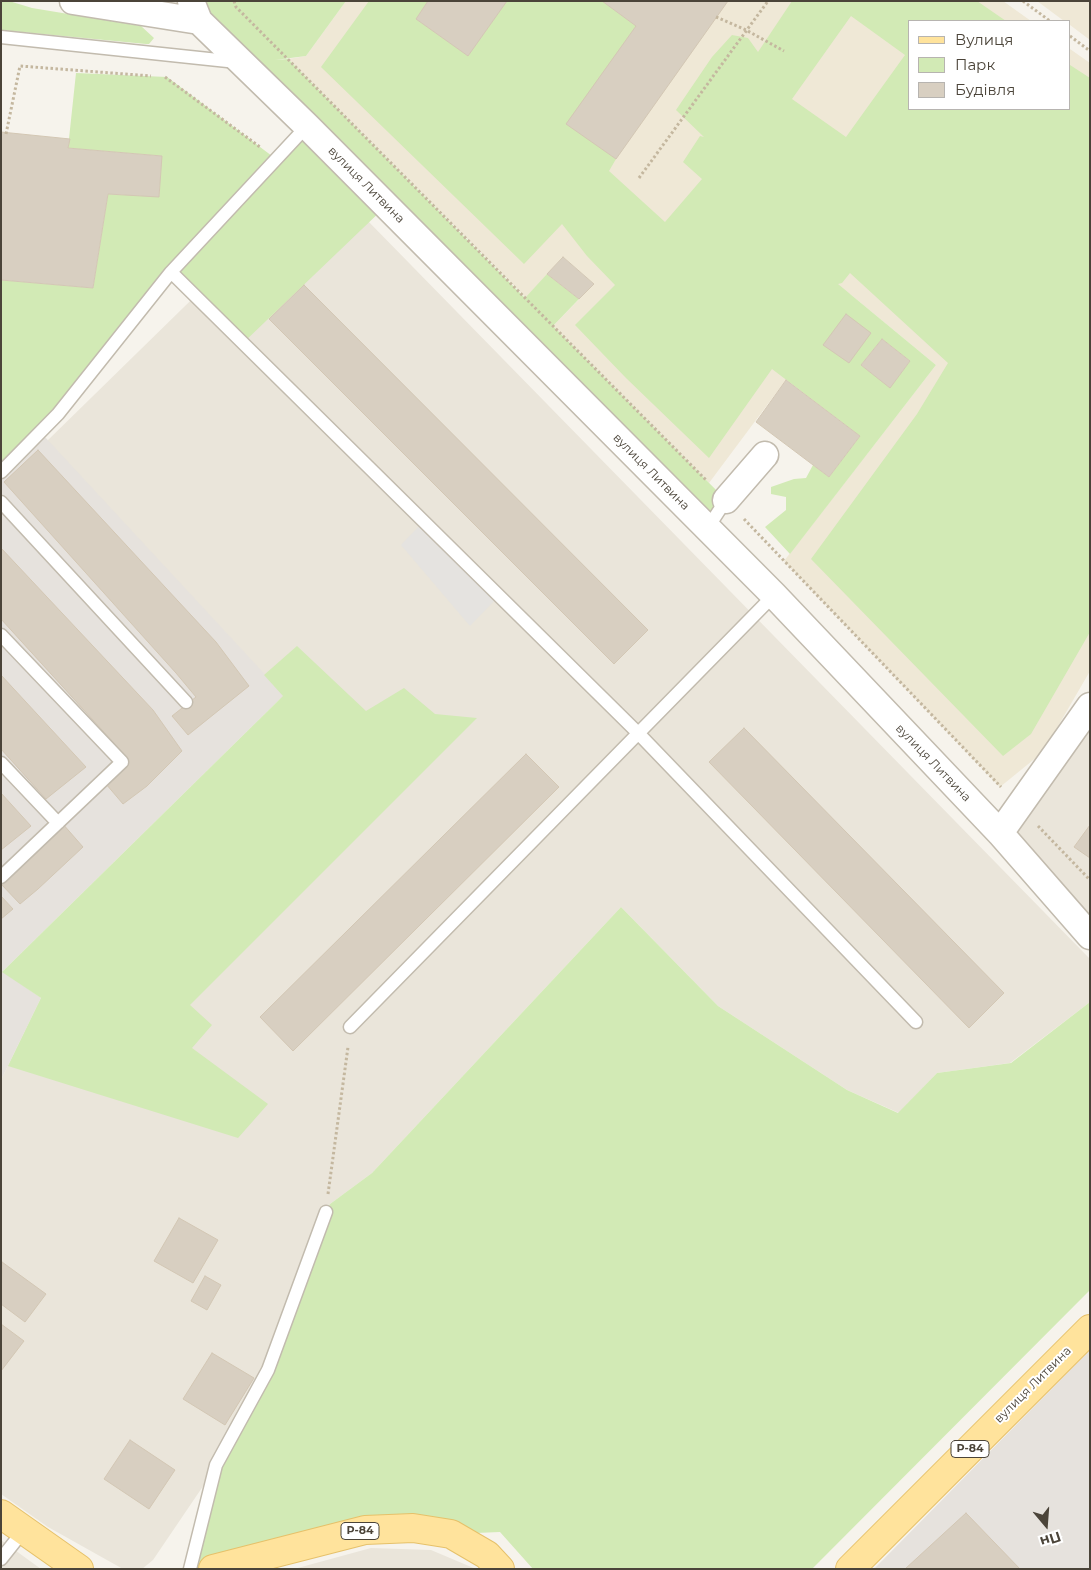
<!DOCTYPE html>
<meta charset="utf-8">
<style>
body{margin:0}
#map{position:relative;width:1091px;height:1570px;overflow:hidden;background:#f6f3ec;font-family:Montserrat,sans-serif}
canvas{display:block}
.frame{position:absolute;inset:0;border:2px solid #4b4439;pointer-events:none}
.legend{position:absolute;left:908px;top:20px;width:162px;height:90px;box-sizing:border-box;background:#fff;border:1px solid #b7b4b0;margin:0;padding:6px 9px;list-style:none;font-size:15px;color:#4b4439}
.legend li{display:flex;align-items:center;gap:10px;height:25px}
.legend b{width:25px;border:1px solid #b7b4b0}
.north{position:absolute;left:1021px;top:1500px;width:50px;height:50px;-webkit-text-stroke:4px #fff;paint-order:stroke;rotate:162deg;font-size:14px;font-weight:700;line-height:20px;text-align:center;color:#4b4439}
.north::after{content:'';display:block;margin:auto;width:18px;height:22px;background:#4b4439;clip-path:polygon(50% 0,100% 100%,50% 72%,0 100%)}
</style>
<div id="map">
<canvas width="1091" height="1570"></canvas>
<div class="frame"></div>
<ul class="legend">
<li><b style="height:6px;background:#ffe39c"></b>Вулиця</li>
<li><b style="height:14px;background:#d2eab5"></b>Парк</li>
<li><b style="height:14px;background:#d8cfc1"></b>Будівля</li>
</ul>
<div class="north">Пн</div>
</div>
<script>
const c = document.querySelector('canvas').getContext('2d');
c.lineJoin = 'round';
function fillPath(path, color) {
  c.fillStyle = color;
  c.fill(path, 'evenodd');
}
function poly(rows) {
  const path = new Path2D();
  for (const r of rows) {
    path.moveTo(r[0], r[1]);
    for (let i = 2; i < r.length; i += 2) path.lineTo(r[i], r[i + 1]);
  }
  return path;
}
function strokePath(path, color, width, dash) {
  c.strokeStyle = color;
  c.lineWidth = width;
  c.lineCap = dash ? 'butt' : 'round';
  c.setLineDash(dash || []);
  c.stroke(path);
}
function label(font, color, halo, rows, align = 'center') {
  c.font = font + ' Montserrat,sans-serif';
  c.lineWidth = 4;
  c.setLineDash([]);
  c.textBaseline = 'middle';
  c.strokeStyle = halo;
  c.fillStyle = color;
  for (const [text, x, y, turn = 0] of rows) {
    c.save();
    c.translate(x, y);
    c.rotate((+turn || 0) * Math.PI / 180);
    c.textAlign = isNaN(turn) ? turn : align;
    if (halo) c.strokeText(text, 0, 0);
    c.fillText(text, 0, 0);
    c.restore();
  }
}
const residential = poly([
 [321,173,1090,959,1090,1002,1010,1063,937,1073,899,1113,847,1090,718,1006,621,907,372,1173,330,1204,235,1439,153,1560,142,1569,123,1569,48,1527,1,1494,1,1080,41,998,283,695,47,441],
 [1090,706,1090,920,1008,823],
 [1,1540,41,1569,1,1569],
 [371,1548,431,1550,476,1569,294,1569]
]);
const industrial = poly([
 [32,423,284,695,3,971,41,998,1,1080,1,453],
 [1090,1350,1090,1569,874,1569]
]);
const education = poly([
 [346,1,1003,1,1031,21,910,21,910,109,1070,109,1070,49,1090,63,1090,671,1043,752,1000,787,784,561,936,365,850,294,709,483,553,326,594,284,563,257,526,298,288,59,306,56],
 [1037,1,1090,1,1090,40,1070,25,1070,21,1064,21]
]);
const green = poly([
 [1,1,9,1,32,8,141,26,154,38,149,44,146,44,1,30],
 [191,1,346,1,306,56,275,60,288,59,525,298,547,274,579,299,553,326,726,500,707,529,385,207,243,343,171,272,7,465,1,459,1,280,93,288,108,194,159,196,161,156,68,148,76,73,167,77,276,159,305,128],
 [369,1,428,1,416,19,468,56,507,1,602,1,636,26,567,124,616,159,609,171,665,222,702,179,683,162,700,136,704,137,676,110,712,57,732,35,748,38,758,52,792,1,977,1,1006,21,910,21,910,109,1070,109,1070,65,1090,78,1090,632,1031,734,1003,756,811,559,917,414,948,363,850,273,842,283,838,284,936,365,790,554,765,527,786,510,786,497,771,494,771,487,794,479,806,478,813,465,829,477,860,436,772,369,709,458,626,378,575,325,615,285,587,256,562,224,524,264,321,67],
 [851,16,905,55,846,137,792,99],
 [882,339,910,361,890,387,861,365],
 [297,646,366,711,404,688,435,714,477,718,190,1005,212,1025,192,1048,268,1104,238,1138,8,1066,41,998,2,972,283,696,264,675],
 [621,907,718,1006,847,1090,898,1113,937,1073,1011,1063,1090,1002,1090,1290,812,1569,533,1569,500,1532,451,1534,413,1528,213,1569,190,1569,216,1465,268,1370,326,1212,330,1204,372,1173]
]);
const parking = poly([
 [420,525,495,600,470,626,401,545]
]);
const building = poly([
 [428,1,507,1,468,56,416,19,428,1],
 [602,1,728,1,616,159,566,124,636,26,602,1],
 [1,132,70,139,68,148,162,156,159,197,108,194,93,288,1,280,1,132],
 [563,257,594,284,579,299,547,274,563,257],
 [304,285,648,630,614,664,269,319,304,285],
 [846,314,871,333,849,363,823,345,846,314],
 [882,339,910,361,890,388,861,365,882,339],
 [786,380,860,436,829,477,756,422,786,380],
 [38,450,216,642,249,686,188,735,172,716,196,697,176,673,4,482,38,450],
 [1,548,153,710,182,751,147,786,123,804,106,784,126,762,113,742,1,619,1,548],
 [1,675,86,767,46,799,1,749,1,675],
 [744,728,1004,993,969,1028,709,762,744,728],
 [526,754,559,787,293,1051,260,1017,526,754],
 [1,793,31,826,1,850,1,793],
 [62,823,83,847,38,889,20,904,1,884,1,881,62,823],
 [1090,825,1090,858,1074,847,1090,825],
 [1,896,13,909,1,919,1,896],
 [179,1218,218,1240,193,1283,154,1261,179,1218],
 [2,1262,46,1294,25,1322,1,1304,2,1262],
 [205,1276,221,1285,207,1310,191,1301,205,1276],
 [1,1324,24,1341,1,1371,1,1324],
 [212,1353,254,1378,225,1425,183,1399,212,1353],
 [130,1440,175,1470,149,1509,104,1479,130,1440],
 [966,1513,1020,1569,905,1569,966,1513]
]);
const path = poly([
 [234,1,236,7,707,481],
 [1023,1,1050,21],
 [716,17,746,30,784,51],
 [1070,36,1090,51],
 [165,77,260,147],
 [6,134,20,66,151,76],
 [639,178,768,1],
 [744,519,1001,787],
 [1038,826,1090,880],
 [328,1194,348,1047]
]);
const lane = poly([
 [1,37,237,62],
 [171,272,638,733,916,1022],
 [1,472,58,414,171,272,307,126],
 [1,502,186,702],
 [707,529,726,500],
 [1,635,122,762,1,877],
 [1,763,58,823],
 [350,1027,774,595],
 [1,1559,24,1530],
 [190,1569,216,1465,268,1370,326,1212]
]);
const street = poly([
 [73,1,199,21],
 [191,1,199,21,307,126,774,595,1000,833,1090,936],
 [726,500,765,455],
 [1000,833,1090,706]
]);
const primary = poly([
 [1,1514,79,1569],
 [213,1569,365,1530,413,1528,451,1534,487,1555,500,1569],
 [850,1569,1090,1329]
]);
const shields = [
 [970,1449,38],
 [360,1531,38]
];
const shieldNames = [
 ["Р-84",970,1449],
 ["Р-84",360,1531]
];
const streetNames = [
 ["вулиця Литвина",366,185,45],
 ["вулиця Литвина",651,472,45],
 ["вулиця Литвина",933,763,46],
 ["вулиця Литвина",1033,1385,-45]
];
fillPath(residential, '#eae5da');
fillPath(industrial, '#e6e2dd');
fillPath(education, '#efe8d6');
fillPath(green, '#d2eab5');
fillPath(parking, '#e5e3e0');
fillPath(building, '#d8cfc1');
strokePath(building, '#d3c7b4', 1);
strokePath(lane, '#c2bbae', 15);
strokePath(street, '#c2bbae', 29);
strokePath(primary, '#e6c16a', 30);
strokePath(path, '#c4b79f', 3, [2.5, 2.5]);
strokePath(lane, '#fff', 12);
strokePath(street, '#fff', 26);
strokePath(primary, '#ffe39c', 28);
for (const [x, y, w] of shields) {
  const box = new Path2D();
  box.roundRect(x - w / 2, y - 8.5, w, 17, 4);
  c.fillStyle = '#fff';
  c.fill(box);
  strokePath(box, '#4b4439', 1);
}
label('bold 11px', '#4b4439', null, shieldNames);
label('12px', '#4b4439', '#fff', streetNames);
</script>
